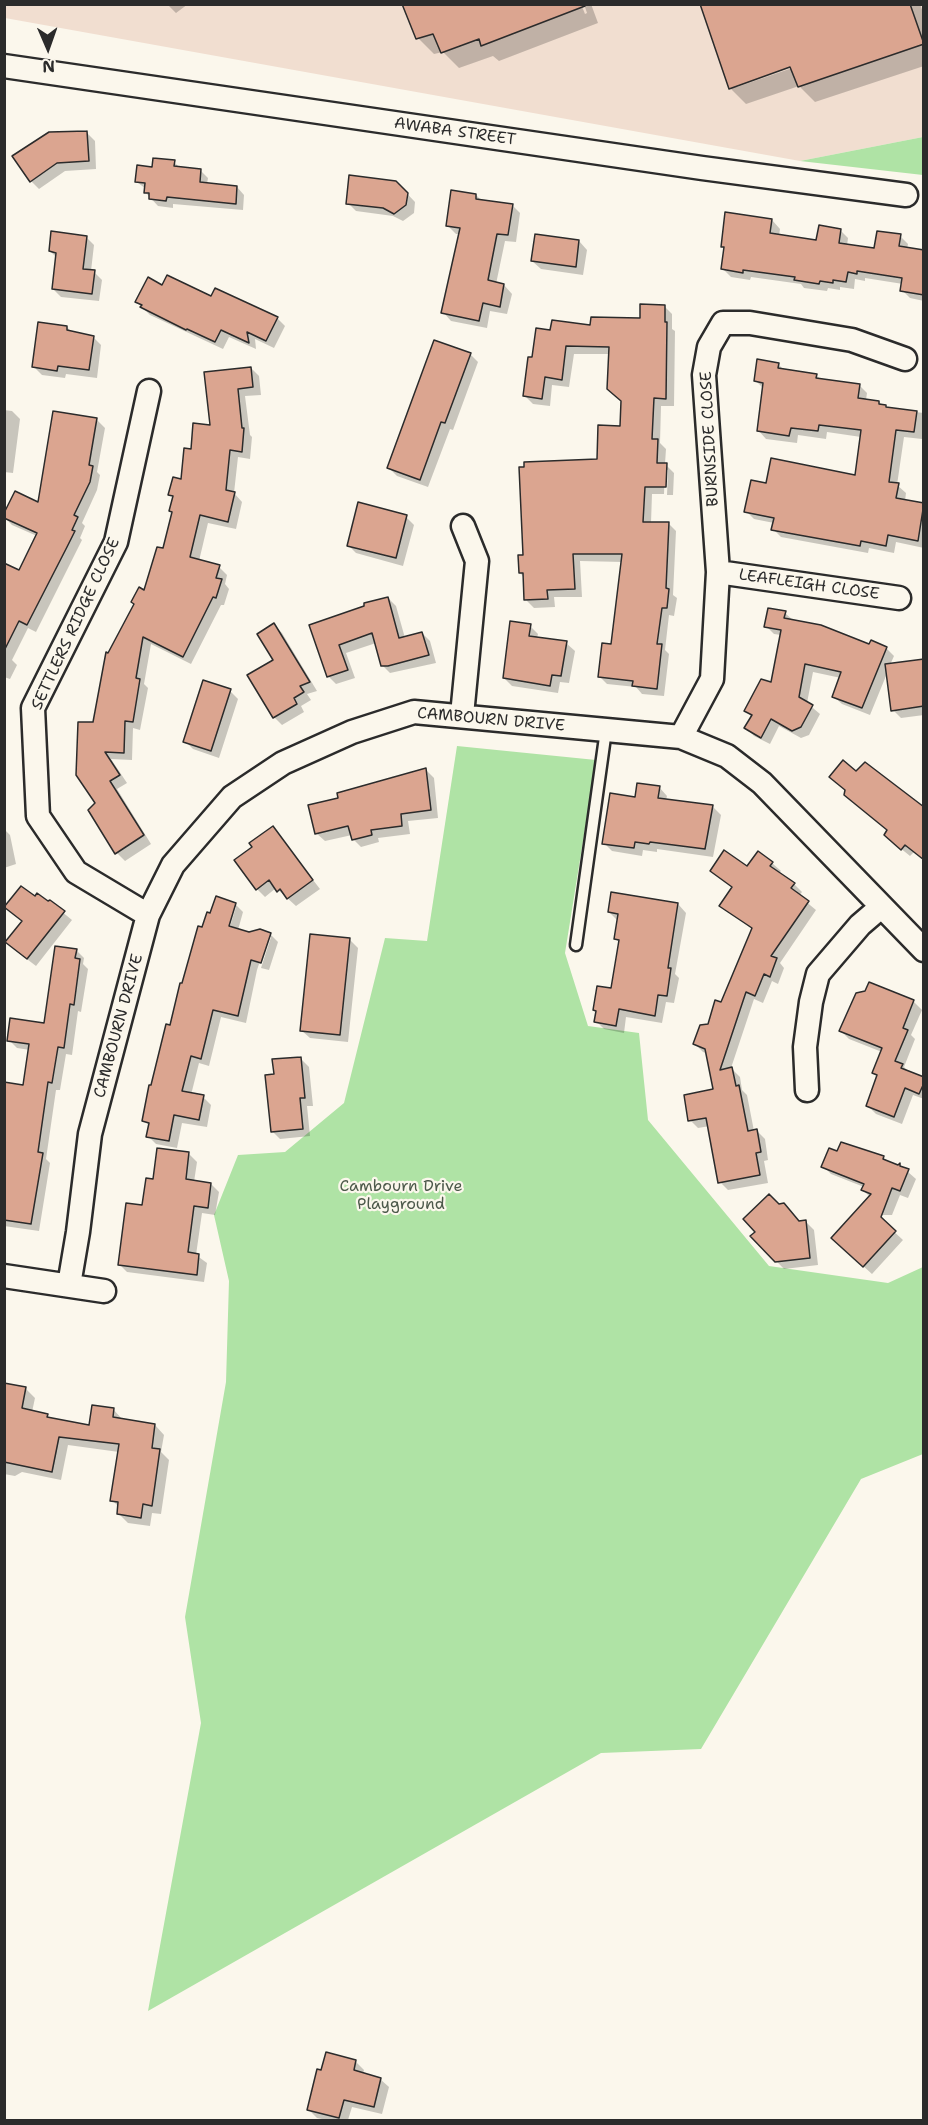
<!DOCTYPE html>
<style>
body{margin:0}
#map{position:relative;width:928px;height:2125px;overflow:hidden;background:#fbf7ec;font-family:"Shantell Sans",sans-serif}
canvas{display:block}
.frame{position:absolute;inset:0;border:6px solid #2b2b2b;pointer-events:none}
.north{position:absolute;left:18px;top:18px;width:60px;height:60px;-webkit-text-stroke:4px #fbf7ec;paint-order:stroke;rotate:178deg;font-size:16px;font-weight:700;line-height:24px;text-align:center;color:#2b2b2b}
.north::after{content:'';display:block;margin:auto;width:21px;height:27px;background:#2b2b2b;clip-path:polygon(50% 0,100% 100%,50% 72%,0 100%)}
</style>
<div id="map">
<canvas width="928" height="2125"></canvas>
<div class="frame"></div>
<div class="north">N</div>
</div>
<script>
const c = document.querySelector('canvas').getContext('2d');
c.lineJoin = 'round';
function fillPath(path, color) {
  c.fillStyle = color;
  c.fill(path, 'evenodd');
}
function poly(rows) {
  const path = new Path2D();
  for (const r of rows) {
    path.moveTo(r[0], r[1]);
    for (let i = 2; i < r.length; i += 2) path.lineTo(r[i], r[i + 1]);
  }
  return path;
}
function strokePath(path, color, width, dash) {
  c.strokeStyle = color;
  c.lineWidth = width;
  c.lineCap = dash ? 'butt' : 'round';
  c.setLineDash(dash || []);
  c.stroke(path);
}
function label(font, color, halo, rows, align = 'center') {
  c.font = font + ' "Shantell Sans",sans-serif';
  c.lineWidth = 4.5;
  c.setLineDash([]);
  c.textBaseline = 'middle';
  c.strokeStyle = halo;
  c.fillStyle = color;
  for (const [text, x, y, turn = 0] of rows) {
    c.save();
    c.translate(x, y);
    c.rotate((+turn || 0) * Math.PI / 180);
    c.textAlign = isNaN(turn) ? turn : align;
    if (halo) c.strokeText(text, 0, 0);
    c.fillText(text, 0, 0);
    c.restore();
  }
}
const built = poly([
 [4,5,923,5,923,137,800,161,5,18]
]);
const green = poly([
 [923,137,923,175,800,161],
 [457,746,596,760,565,953,588,1026,639,1033,648,1120,769,1266,888,1283,923,1267,923,1454,861,1479,701,1749,601,1753,148,2011,201,1723,185,1617,226,1382,229,1281,214,1215,238,1155,285,1152,344,1103,385,938,427,941]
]);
const shadow = poly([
 [167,4,188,4,176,13],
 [404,4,581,4,585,14,587,13,584,4,591,4,598,23,499,61,493,56,459,68,443,52,434,54,418,38],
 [701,4,920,4,924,15,924,66,815,102,799,86,746,104,730,88],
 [797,63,798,66,737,87,737,84],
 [87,133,95,141,96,169,65,171,39,189,31,181],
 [174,162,181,169,201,171,208,178,207,184,237,187,244,195,243,210,173,204,173,208,158,206,145,192,146,189,137,182,154,168],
 [396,182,415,202,414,213,403,221,393,216,356,211,348,203],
 [476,195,482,201,512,205,520,213,516,242,505,241,496,284,504,285,512,294,507,314,490,311,487,328,451,321,443,312,460,234,456,234,448,226],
 [772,220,780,229,779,236,817,242,840,230,848,238,847,246,875,250,900,236,908,244,907,249,924,251,924,301,910,298,902,290,903,284,865,278,865,281,855,279,854,289,840,287,840,290,828,288,827,291,804,288,801,284,751,277,750,280,731,277,723,269,726,249,722,246],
 [86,237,94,245,91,271,94,272,102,280,99,301,61,297,53,289,57,258,50,251],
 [579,241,587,250,583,275,541,269,532,261],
 [163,287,277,318,285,326,274,348,255,339,256,349,229,337,223,349,150,315,137,302],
 [664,306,672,314,672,329,675,331,674,406,661,406,660,443,666,449,665,464,674,473,673,495,667,495,668,470,665,470,664,494,652,494,651,523,668,523,676,531,673,595,677,598,674,616,669,615,665,650,669,654,664,696,642,694,636,687,607,684,599,676,613,646,623,562,580,561,582,597,554,597,555,607,534,608,526,600,525,578,520,573,525,556,622,428,622,401,610,354,574,354,569,387,552,385,550,406,533,404,525,396,533,358,552,331,641,319],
 [67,327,72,333,93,337,101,345,97,378,66,374,65,378,42,375,34,367],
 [470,354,478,362,453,430,450,429,428,487,397,476,389,468],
 [778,364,785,371,816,375,821,380,859,385,867,393,866,400,879,402,888,409,924,413,922,439,904,437,897,485,906,493,905,501,924,505,924,548,896,542,894,553,869,548,868,553,781,537,773,529,774,523,754,519,746,511,856,476,861,437,827,432,826,439,798,435,797,443,766,439,758,430,764,389,756,381],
 [251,368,259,376,261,395,245,396,250,435,252,437,250,459,238,457,234,493,242,502,236,529,208,523,199,561,219,567,227,575,225,584,229,589,224,605,221,605,191,664,151,644,144,684,148,688,140,730,133,728,132,760,111,759,127,783,117,789,151,844,125,861,117,853,97,803,95,724,109,655,145,592,164,550,173,513,171,511,174,498,170,494,182,481,192,450,212,426],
 [4,410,12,411,20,419,13,473,4,472],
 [96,419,105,428,97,472,100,475,97,490,82,523,85,526,80,538,82,540,36,632,28,628,12,660,17,665,10,679,4,677,4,573,20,572,37,536,12,525,4,517,39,504],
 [406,517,414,525,403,566,356,553,348,545],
 [388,598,396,606,405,638,422,633,430,641,436,663,390,673,382,665,376,643,346,653,355,678,336,684,328,676,311,626],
 [785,613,794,621,870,646,886,648,894,656,890,665,924,661,924,715,901,718,893,710,888,671,870,715,842,704,833,696,841,678,813,672,807,703,820,714,809,735,801,738,779,726,770,744,754,736,746,728,752,717,746,711,772,684,781,635,774,634,766,626],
 [274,625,282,633,317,691,307,694,311,700,301,706,304,712,282,725,274,717],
 [530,626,538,634,537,638,566,643,575,651,569,683,560,682,558,693,512,686,504,678],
 [230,691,238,699,219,758,193,749,185,741],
 [426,770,434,778,438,818,408,821,410,834,378,838,379,842,361,847,353,839,352,835,325,841,316,833,340,799],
 [857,773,924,809,924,860,914,852,910,856,894,843],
 [659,787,667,796,666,800,713,807,721,815,713,857,657,849,657,852,643,850,642,856,612,851,604,843,637,799],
 [273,828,320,889,296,906,276,888,265,897,257,889,254,847],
 [4,829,10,835,16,864,4,868],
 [758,853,772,863,781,871,778,874,794,884,802,892,799,896,816,910,780,963,784,968,778,984,772,981,763,1003,754,999,731,1068,740,1077,742,1090,747,1095,754,1131,757,1131,765,1139,768,1160,764,1161,768,1183,728,1190,720,1182,710,1126,698,1128,690,1120,715,1091,708,1054,703,1052,695,1044,722,1004,753,930,721,905,733,888,712,871,747,868],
 [35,898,48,904,50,902,72,920,36,966,15,950,23,922],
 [235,904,243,912,238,930,249,934,270,934,278,942,269,970,261,968,271,937,268,937,257,970,246,1023,221,1017,209,1066,199,1063,191,1095,203,1097,211,1105,207,1127,182,1123,177,1148,156,1144,148,1136,150,1126,144,1121,152,1087,183,985,203,929],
 [233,907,236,907,228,933,225,933],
 [678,904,686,913,675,974,679,978,674,1003,666,1002,662,1023,626,1017,624,1033,604,1029,596,1021,597,1013,594,1010,612,990,620,943,615,938,617,920,609,912],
 [350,940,358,948,348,1042,310,1038,301,1030],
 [76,950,84,958,83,964,88,969,81,1012,78,1011,72,1055,66,1054,60,1090,56,1090,46,1159,50,1163,39,1231,4,1226,4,1095,25,1086,30,1050,17,1048,9,1040,45,1024],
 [869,984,914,1002,922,1010,911,1035,915,1039,904,1067,910,1073,924,1078,924,1099,913,1095,902,1124,876,1114,868,1106,878,1077,874,1073,882,1052,849,1039,841,1031],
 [301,1059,309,1067,313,1106,307,1106,310,1136,280,1139,272,1131,275,1075],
 [838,1153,883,1157,889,1163,899,1167,900,1165,916,1179,908,1198,900,1195,892,1215,876,1215,903,1240,872,1274,841,1246,870,1197,863,1190,864,1187,831,1174,823,1166],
 [189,1154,197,1162,194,1182,211,1184,219,1192,215,1215,202,1213,196,1255,207,1263,204,1282,127,1272,119,1264,154,1181],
 [799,1222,806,1222,814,1230,818,1265,784,1269,752,1236],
 [26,1389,35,1398,32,1412,47,1415,51,1419,90,1427,113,1409,122,1419,155,1425,164,1435,161,1452,169,1460,161,1514,152,1513,150,1526,128,1523,118,1513,119,1507,112,1500,119,1452,68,1445,61,1480,22,1472,15,1476,4,1474,4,1392],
 [356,2062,364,2070,363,2074,380,2079,389,2087,382,2114,352,2107,348,2120,327,2120,317,2118,309,2110]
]);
const building = poly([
 [402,4,585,4,585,6,481,46,479,39,441,53,433,34,416,39,402,4],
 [700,4,910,4,924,44,798,87,790,67,729,89,700,4],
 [87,131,89,161,57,163,30,182,12,156,49,132,87,131],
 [153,158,175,160,174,166,201,169,200,182,237,186,236,204,167,197,166,201,149,199,149,193,144,193,145,183,135,182,137,165,152,167,153,158],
 [349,175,396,181,408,193,406,205,394,214,383,208,346,204,349,175],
 [451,190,476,194,476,199,513,204,508,235,497,234,488,280,504,284,500,307,483,303,479,321,441,313,460,228,446,226,451,190],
 [725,212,772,219,770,233,816,240,819,225,841,229,839,243,874,248,877,231,901,234,899,246,924,250,924,295,900,291,902,278,857,271,857,274,848,272,846,282,833,280,833,283,820,281,819,284,794,280,795,277,743,270,743,273,721,269,724,247,721,247,725,212],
 [51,231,87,236,83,269,95,270,92,294,52,289,56,253,49,251,51,231],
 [535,234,579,240,576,267,531,261,535,234],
 [167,275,211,296,215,288,278,317,266,341,247,332,249,343,221,330,215,342,187,329,186,330,140,307,142,305,135,302,148,277,162,285,167,275],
 [640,304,665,305,665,322,667,322,666,399,654,398,652,439,658,439,657,463,667,463,666,487,645,487,643,522,669,522,666,588,669,589,667,608,662,608,657,644,662,644,657,689,632,686,633,681,598,677,602,643,611,644,622,554,573,554,575,589,547,590,548,599,524,600,523,573,519,573,518,555,523,555,519,467,524,467,524,462,597,459,598,425,620,426,621,401,607,389,609,347,566,346,562,380,545,377,542,399,523,396,528,357,532,357,536,328,550,330,552,320,590,325,591,317,640,318,640,304],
 [38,322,67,326,67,330,94,336,89,370,58,366,57,371,32,367,38,322],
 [434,340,471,353,445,423,441,422,420,480,387,468,434,340],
 [757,359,779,363,778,368,817,374,816,378,860,384,858,398,879,401,879,404,886,405,886,407,917,411,914,432,896,430,889,482,899,483,896,498,924,503,918,541,888,535,886,546,861,541,860,546,771,530,774,518,744,512,751,480,766,483,771,458,855,475,861,430,819,425,818,431,791,428,789,436,757,431,763,383,754,381,757,359],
 [251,367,253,387,238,389,242,428,244,428,242,452,230,450,226,490,235,492,228,522,200,515,190,557,220,565,216,578,222,579,216,598,213,597,183,657,143,637,136,678,140,679,133,722,125,721,124,753,105,752,120,775,110,781,144,835,115,854,88,810,95,803,76,775,78,722,93,722,106,652,108,653,134,604,131,602,139,587,144,590,157,547,163,548,172,512,169,511,173,496,168,495,173,477,181,479,184,448,191,449,193,423,210,425,204,372,251,367],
 [53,411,97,418,89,465,93,466,90,482,74,515,78,517,72,530,75,531,67,547,27,625,19,621,4,651,4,563,19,570,37,533,4,518,4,513,15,491,38,502,53,411],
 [358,502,407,515,396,558,347,546,358,502],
 [388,597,399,638,422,632,429,655,388,666,381,666,372,633,339,645,348,670,327,677,309,625,364,606,364,603,388,597],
 [768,608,786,611,784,618,821,625,869,644,871,640,887,647,862,708,832,697,841,672,805,664,799,697,813,705,801,727,792,731,771,719,761,738,744,728,752,715,744,711,761,679,771,682,781,630,764,627,768,608],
 [510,621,531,624,529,636,567,641,561,676,552,675,550,686,503,678,510,621],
 [274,623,310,682,300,686,304,692,294,698,297,704,273,718,247,675,273,660,257,634,274,623],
 [924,659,924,706,891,711,885,664,924,659],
 [203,680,231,689,211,751,183,742,203,680],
 [843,760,856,771,865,762,924,807,924,860,905,845,901,850,884,835,887,830,844,795,845,790,829,777,843,760],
 [426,768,431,810,401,814,402,826,371,830,372,835,352,840,348,826,315,834,308,805,338,798,337,793,426,768],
 [637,783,660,786,658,798,713,805,705,849,650,842,649,844,635,842,634,848,602,844,610,793,635,797,637,783],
 [273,826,313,880,287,899,280,889,277,892,269,880,256,890,234,860,252,847,249,843,273,826],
 [724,850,747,866,758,851,773,862,770,866,795,883,791,888,809,901,771,956,777,958,770,977,764,974,755,996,746,992,720,1070,732,1067,736,1086,739,1085,748,1131,757,1129,761,1152,756,1153,760,1175,718,1183,706,1118,688,1121,684,1095,713,1089,705,1049,693,1044,700,1025,708,1024,715,1000,721,1002,752,928,719,906,732,887,710,871,724,850],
 [21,886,35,896,37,893,48,901,50,900,65,911,27,959,5,942,22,921,4,907,21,886],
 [611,892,678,903,668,968,671,968,667,996,658,995,655,1016,619,1009,616,1026,594,1022,596,1011,593,1010,597,986,611,988,619,940,614,939,618,914,608,912,611,892],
 [216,896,236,903,229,926,249,932,260,929,271,933,261,963,251,960,238,1016,213,1010,201,1059,191,1056,182,1091,204,1095,199,1120,174,1115,169,1141,146,1137,149,1123,142,1121,149,1085,151,1085,166,1024,170,1025,180,983,182,983,198,926,202,927,207,912,210,913,216,896],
 [310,934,350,938,340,1035,300,1031,310,934],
 [55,946,77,949,75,958,80,959,74,1005,70,1004,64,1048,58,1047,52,1083,48,1082,38,1152,43,1153,31,1224,4,1220,4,1082,23,1085,29,1044,7,1041,10,1018,44,1023,55,946],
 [869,982,914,1000,903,1028,908,1030,895,1061,903,1064,901,1068,924,1077,924,1083,919,1094,905,1088,894,1117,866,1106,877,1075,872,1073,882,1048,839,1031,856,993,865,991,869,982],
 [301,1057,305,1098,300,1098,303,1129,271,1132,265,1075,274,1074,272,1059,301,1057],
 [841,1142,884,1156,883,1159,898,1165,900,1163,900,1166,909,1169,900,1191,892,1188,881,1217,896,1231,863,1267,831,1238,871,1194,861,1190,864,1184,821,1167,829,1148,837,1151,841,1142],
 [157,1148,189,1152,186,1179,211,1183,208,1208,194,1206,188,1252,199,1254,197,1275,118,1265,126,1203,142,1205,146,1178,153,1179,157,1148],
 [769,1194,779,1204,784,1203,799,1221,806,1220,810,1258,775,1262,750,1236,755,1232,743,1219,769,1194],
 [4,1383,26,1387,22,1408,48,1414,47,1417,89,1425,92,1405,114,1408,113,1417,155,1424,152,1448,160,1449,152,1506,143,1504,141,1518,117,1514,118,1502,110,1501,119,1444,59,1437,52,1472,4,1462,4,1383],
 [326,2052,356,2060,354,2070,381,2078,374,2107,344,2100,339,2118,307,2110,317,2069,321,2070,326,2052]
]);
const lane = poly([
 [576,945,606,730]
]);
const street = poly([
 [4,66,702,168,906,195],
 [718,572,899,598],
 [462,715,477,561,463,526],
 [681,737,712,679,718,572,704,375,709,347,723,323,750,323,852,340,905,359],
 [148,915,76,872,38,816,33,708,116,542,149,391],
 [807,1090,805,1047,811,1002,818,974,860,925,881,907],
 [4,1276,104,1291],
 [69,1285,78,1232,90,1134,148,915,173,865,232,797,283,763,352,732,414,712,681,737,727,756,762,783,924,950]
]);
const streetNames = [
 ["AWABA STREET",455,132,8],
 ["BURNSIDE CLOSE",710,439,-93],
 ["LEAFLEIGH CLOSE",809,585,8],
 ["SETTLERS RIDGE CLOSE",76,624,-65],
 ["CAMBOURN DRIVE",491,720,5],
 ["CAMBOURN DRIVE",119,1026,-75]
];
const parkNames = [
 ["Cambourn Drive",401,1187],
 ["Playground",401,1205]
];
fillPath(built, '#f1ded0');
fillPath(green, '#afe3a5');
fillPath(shadow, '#0003');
fillPath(building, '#dba590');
strokePath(building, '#2b2b2b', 1.5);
strokePath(lane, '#2b2b2b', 15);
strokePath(street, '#2b2b2b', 27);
strokePath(lane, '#fbf7ec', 10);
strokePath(street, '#fbf7ec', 22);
label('16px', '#2b2b2b', '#fbf7ec', streetNames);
label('16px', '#4c594a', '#fbf7ec', parkNames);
</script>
